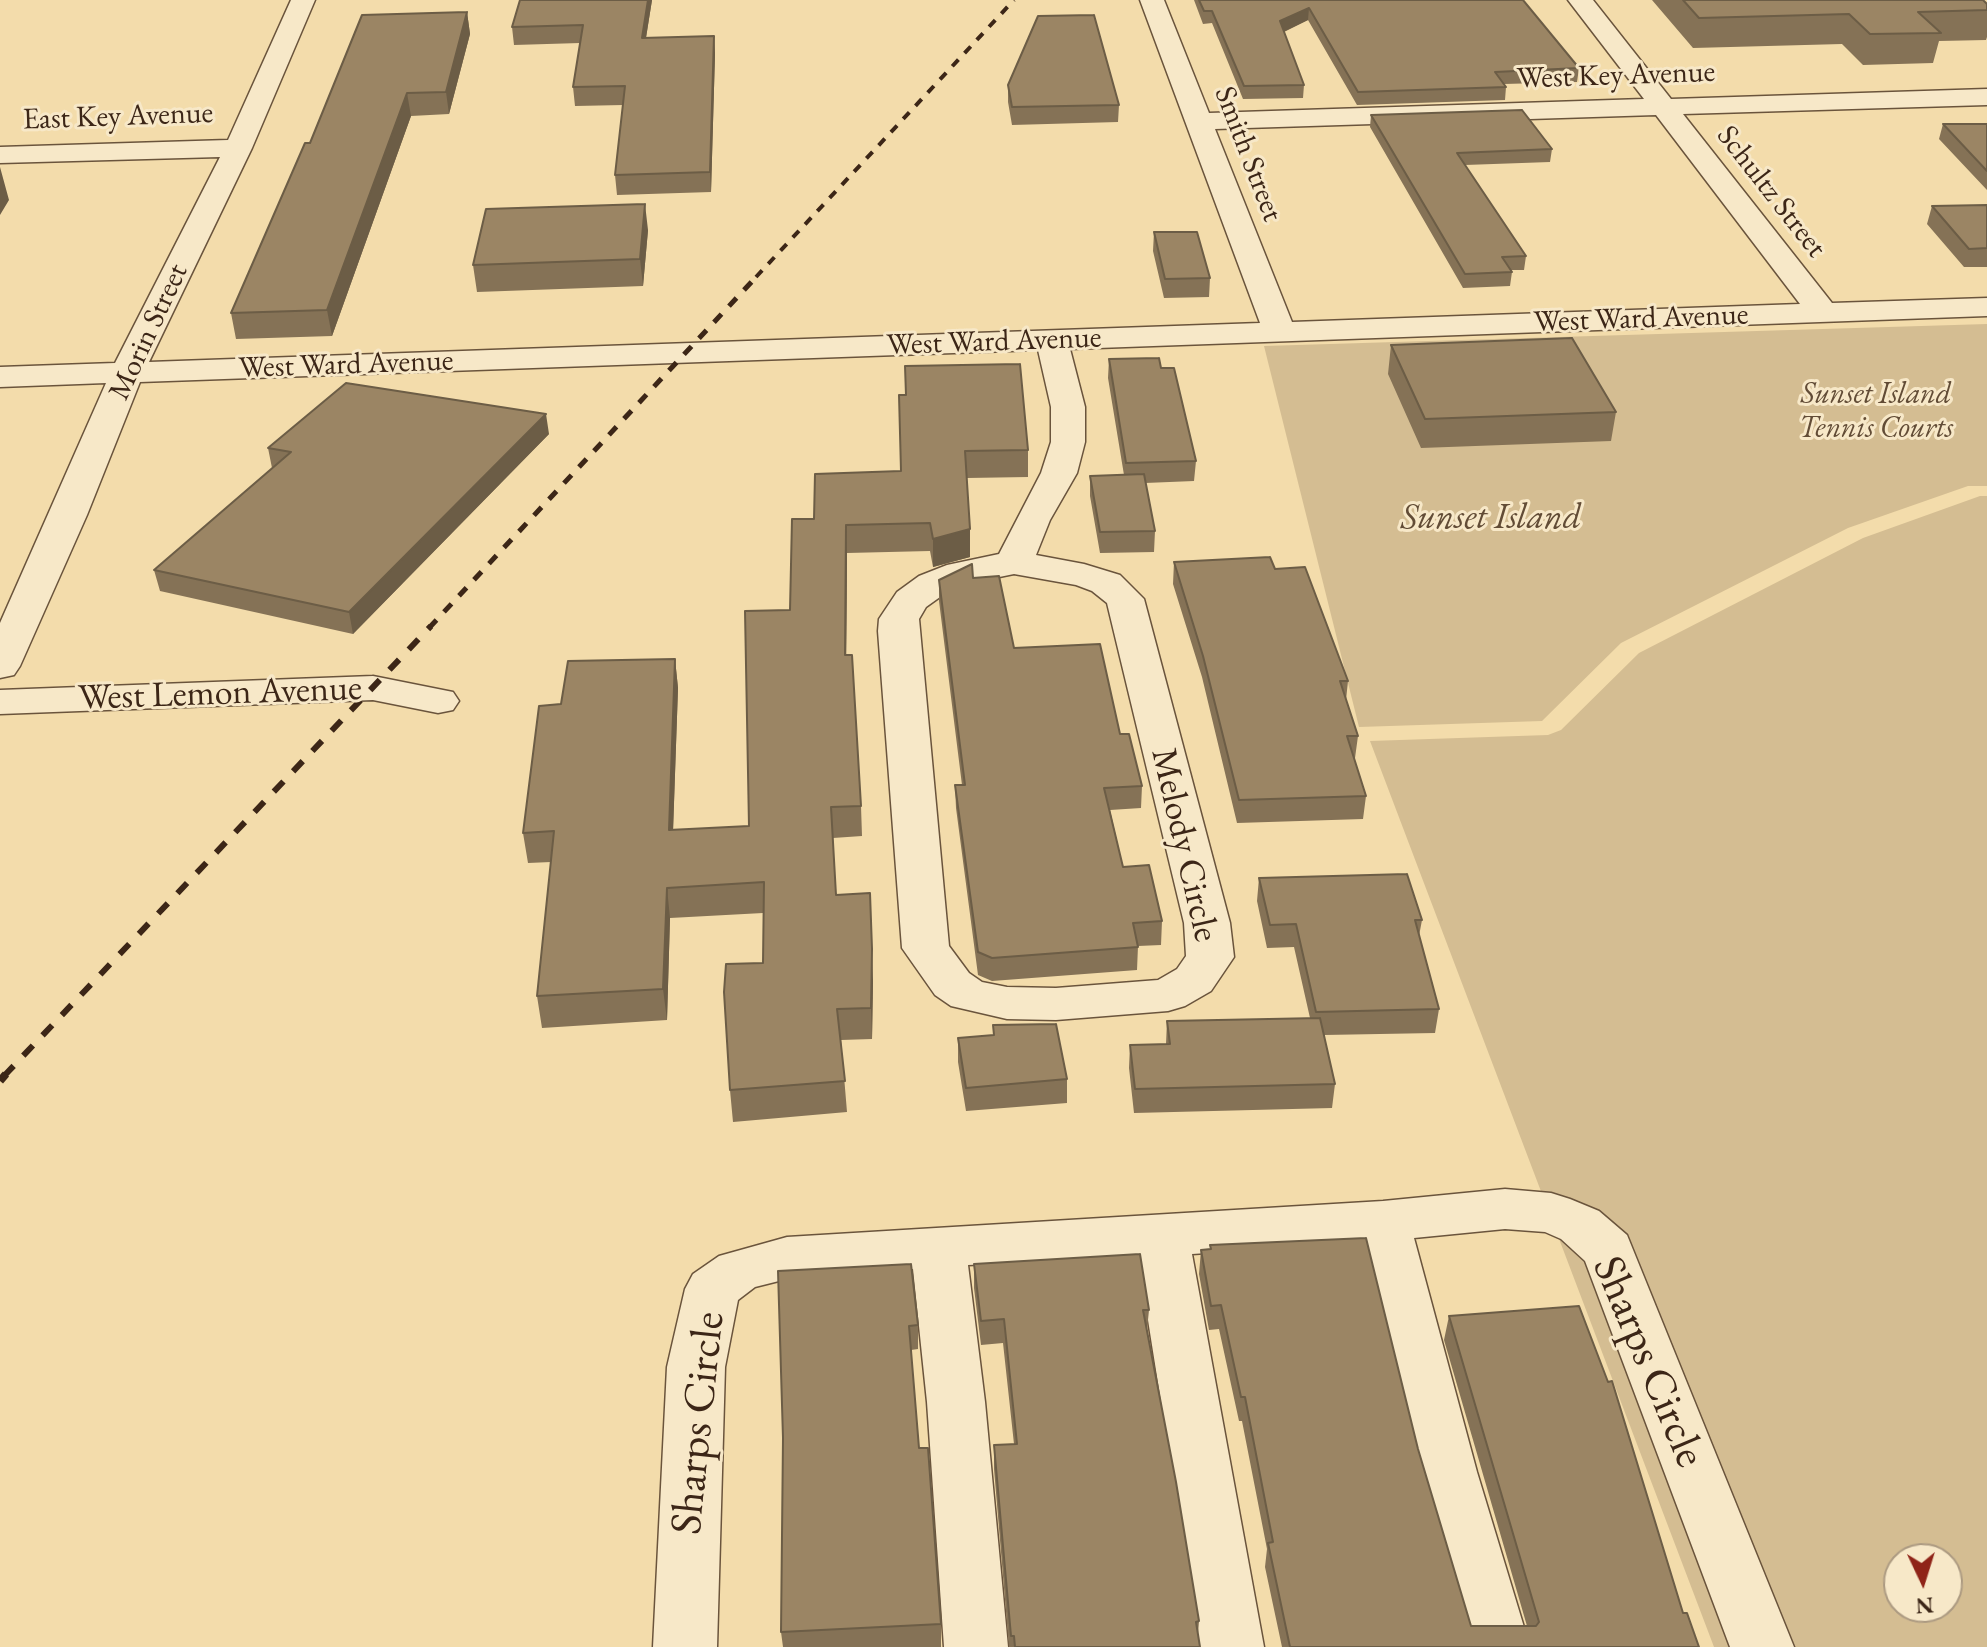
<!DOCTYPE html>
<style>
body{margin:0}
#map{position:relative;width:1987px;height:1647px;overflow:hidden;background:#f3dcab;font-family:"EB Garamond",serif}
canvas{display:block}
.north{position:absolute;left:1883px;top:1543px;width:80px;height:80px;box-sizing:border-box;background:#f7e8c8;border:2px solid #ac9a81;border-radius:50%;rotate:176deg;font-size:22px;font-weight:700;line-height:32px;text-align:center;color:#3c2617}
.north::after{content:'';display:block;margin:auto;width:28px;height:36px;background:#8f2418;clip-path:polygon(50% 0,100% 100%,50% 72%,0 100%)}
</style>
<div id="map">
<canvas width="1987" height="1647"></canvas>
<div class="north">N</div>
</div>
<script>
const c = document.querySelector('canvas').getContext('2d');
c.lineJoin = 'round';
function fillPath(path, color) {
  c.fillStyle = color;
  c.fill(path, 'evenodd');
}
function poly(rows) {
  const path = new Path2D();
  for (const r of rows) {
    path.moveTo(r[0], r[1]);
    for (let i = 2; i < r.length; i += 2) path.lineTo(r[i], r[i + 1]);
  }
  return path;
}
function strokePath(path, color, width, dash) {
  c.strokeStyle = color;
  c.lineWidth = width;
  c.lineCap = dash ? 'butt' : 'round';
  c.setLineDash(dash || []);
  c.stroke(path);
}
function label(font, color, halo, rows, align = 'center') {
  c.font = font + ' "EB Garamond",serif';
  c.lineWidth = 6;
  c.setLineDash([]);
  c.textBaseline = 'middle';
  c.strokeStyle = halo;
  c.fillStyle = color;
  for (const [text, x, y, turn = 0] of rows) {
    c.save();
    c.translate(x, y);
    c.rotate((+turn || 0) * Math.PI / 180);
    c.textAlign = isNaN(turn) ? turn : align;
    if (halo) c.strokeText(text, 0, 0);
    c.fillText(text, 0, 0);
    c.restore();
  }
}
const green = poly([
 [1987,324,1987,486,1968,486,1848,528,1621,643,1542,721,1359,727,1264,346],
 [1980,496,1987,496,1987,1647,1714,1647,1370,741,1548,735,1561,730,1639,653,1863,538],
 [1899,1559,1947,1559,1947,1607,1899,1607]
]);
const street = poly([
 [291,0,315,0,252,148,149,362,1260,323,1140,0,1164,0,1209,113,1644,99,1568,0,1593,0,1671,99,1987,89,1987,105,1683,114,1832,303,1987,298,1987,316,1070,349,1085,407,1085,442,1077,473,1050,520,1036,555,1084,564,1120,575,1144,599,1230,923,1234,957,1211,991,1185,1006,1168,1011,1056,1020,1007,1019,951,1006,935,995,902,948,878,631,879,619,897,592,919,576,947,565,999,554,1041,473,1051,442,1051,407,1038,350,140,382,87,515,20,666,14,675,0,678,0,623,106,383,0,387,0,367,115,363,220,157,0,163,0,147,228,140,291,0],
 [1656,115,1800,304,1292,322,1215,129,1656,115],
 [1014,574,1076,585,1092,591,1107,603,1184,923,1186,956,1177,969,1158,980,1056,988,1007,987,982,982,969,973,949,946,919,619,926,607,947,592,970,583,1014,574],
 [373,676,453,692,459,701,453,710,438,713,373,700,0,714,0,690,373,676],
 [1505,1189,1551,1193,1570,1199,1599,1211,1627,1235,1794,1647,1730,1647,1585,1261,1561,1239,1545,1232,1505,1229,1414,1238,1477,1472,1530,1647,1466,1647,1417,1472,1361,1243,1192,1254,1264,1647,1200,1647,1138,1257,968,1265,985,1402,1008,1647,944,1647,927,1402,913,1269,787,1279,755,1287,738,1300,725,1367,717,1647,653,1647,667,1367,685,1289,693,1274,719,1256,787,1237,1383,1201,1505,1189]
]);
const railFar3 = poly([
 [756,277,1014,0]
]);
const railFar2 = poly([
 [429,628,758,275]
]);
const railFar1 = poly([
 [4,1076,431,626]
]);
const rail = poly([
 [0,1081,6,1074]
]);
const wall = poly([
 [652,0,646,38,714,36,715,54,711,192,617,195,615,175,623,105,575,106,573,87,580,43,514,45,512,27],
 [1194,0,1523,0,1579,68,1577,82,1504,84,1506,87,1505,100,1357,105,1308,20,1284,32,1304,85,1303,98,1243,99,1212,23,1203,24],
 [1652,0,1983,0,1987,4,1987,37,1986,40,1939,41,1933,63,1863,65,1842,44,1693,48],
 [467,12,470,34,449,114,411,116,332,336,236,339,231,313,310,143],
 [1008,85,1119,105,1118,122,1012,125,1008,102],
 [1371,115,1552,149,1550,162,1465,165,1526,256,1524,270,1510,270,1512,272,1510,286,1463,288,1370,127],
 [1943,124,1987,124,1987,190,1939,139],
 [1987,205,1987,267,1964,267,1927,224,1932,206],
 [648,230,643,286,477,292,473,265],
 [1154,232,1210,278,1209,297,1164,298,1153,251],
 [1391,345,1616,412,1611,441,1421,448,1388,374],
 [1109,359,1161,368,1196,461,1194,481,1145,483,1155,531,1154,552,1100,553,1090,496,1090,476,1124,475,1108,378],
 [899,395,1028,450,1028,477,967,478,970,557,933,567,930,551,847,553,846,655,861,806,862,836,833,838,836,895,873,980,872,1039,841,1040,847,1112,733,1122,730,1090,763,963,763,913,670,918,667,1020,542,1028,537,996,551,862,528,863,523,833,561,704,675,659,678,688,673,830,749,826,790,610,814,519,901,471],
 [549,434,353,634,160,591,154,570,272,468,268,448],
 [1174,562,1275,569,1348,681,1346,700,1358,736,1355,758,1354,758,1366,796,1363,819,1237,823,1202,677,1173,584],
 [973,578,1014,648,1120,734,1142,786,1141,808,1110,810,1123,867,1162,921,1161,945,1138,946,1137,970,992,981,978,975,956,808,955,785,962,785,939,601,939,580],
 [1259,878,1422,920,1419,936,1439,1009,1435,1033,1324,1035,1335,1084,1332,1108,1134,1113,1129,1068,1130,1045,1166,1044,1167,1021,1310,1018,1294,947,1267,948,1257,901],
 [993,1025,1067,1079,1067,1103,966,1111,958,1062,958,1038,993,1035],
 [1210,1245,1418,1449,1471,1626,1527,1626,1444,1340,1449,1316,1683,1613,1699,1647,1282,1647,1265,1567,1267,1549,1242,1421,1239,1421,1219,1329,1209,1330,1199,1274,1201,1250,1210,1249],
 [911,1264,918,1325,918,1349,911,1350,919,1448,941,1624,941,1647,783,1647,781,1632],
 [974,1264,1149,1310,1147,1330,1199,1621,1198,1634,1200,1647,1009,1647,994,1469,994,1445,1014,1444,1003,1343,981,1345,974,1288]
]);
const shadedWall = poly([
 [648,0,652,0,643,56,642,38],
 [1309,8,1308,20,1279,34,1280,21],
 [467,12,470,34,449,114,446,92],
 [714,36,715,54,711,192,710,172],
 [407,93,411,116,332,336,327,310],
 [0,167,9,200,0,215],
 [645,204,648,230,643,286,640,259],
 [546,414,549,434,353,634,349,612],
 [846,525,847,553,846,684,845,655],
 [970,529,970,557,933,567,933,539],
 [675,659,678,688,672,861,669,830],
 [667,888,670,918,667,1020,663,989],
 [870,893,873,980,872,1039,871,1008]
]);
const building = poly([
 [520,0,648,0,642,38,714,36,710,172,615,175,625,86,573,87,583,25,512,27,520,0],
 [1199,0,1523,0,1579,68,1495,72,1506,87,1358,92,1309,8,1280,21,1304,85,1244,86,1212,11,1204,11,1199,0],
 [1683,0,1983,0,1987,4,1987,10,1918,12,1941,33,1870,34,1849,14,1699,18,1683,0],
 [467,12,446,92,407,93,327,310,231,313,305,143,310,143,362,15,467,12],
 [1094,15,1119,105,1012,107,1008,85,1038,16,1094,15],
 [1522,110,1552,149,1457,153,1526,256,1502,257,1512,272,1465,274,1371,115,1522,110],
 [1943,124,1987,124,1987,171,1943,124],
 [645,204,640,259,473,265,486,209,645,204],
 [1987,205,1987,248,1969,249,1932,206,1987,205],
 [1154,232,1197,232,1210,278,1165,279,1154,232],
 [1572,338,1616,412,1425,419,1391,345,1572,338],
 [1159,358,1161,368,1174,368,1196,461,1126,463,1109,359,1159,358],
 [1020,364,1028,450,965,451,970,529,933,539,930,523,846,525,845,655,852,655,861,806,831,807,836,895,870,893,872,949,871,1008,837,1009,845,1081,730,1090,724,992,726,964,763,963,764,882,667,888,663,989,537,996,554,831,523,833,539,706,561,704,568,661,675,659,669,830,749,826,745,611,790,610,792,519,814,519,815,474,901,471,899,395,906,395,905,366,1020,364],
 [346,383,546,414,349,612,154,570,291,452,268,448,346,383],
 [1144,474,1155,531,1100,532,1090,476,1144,474],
 [1270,557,1275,569,1305,567,1348,681,1340,681,1358,736,1347,736,1366,796,1239,800,1203,656,1174,562,1270,557],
 [972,564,973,578,999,576,1014,648,1100,644,1120,734,1129,734,1142,786,1104,788,1123,867,1149,865,1162,921,1133,923,1138,947,992,958,978,952,955,785,965,785,939,580,972,564],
 [1407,874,1422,920,1415,920,1439,1009,1316,1012,1296,924,1270,925,1259,878,1407,874],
 [1320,1018,1335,1084,1135,1089,1130,1045,1170,1044,1167,1021,1320,1018],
 [1056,1024,1067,1079,966,1088,958,1038,994,1035,993,1025,1056,1024],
 [1366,1238,1418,1449,1471,1626,1536,1626,1539,1622,1449,1316,1579,1306,1608,1382,1612,1381,1683,1613,1687,1613,1699,1647,1290,1647,1268,1543,1273,1542,1245,1397,1241,1397,1221,1305,1211,1306,1201,1250,1211,1249,1210,1245,1366,1238],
 [1140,1254,1149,1310,1143,1310,1176,1482,1199,1621,1196,1622,1200,1647,1015,1647,1014,1636,1011,1636,994,1445,1017,1444,1004,1319,981,1321,974,1264,1140,1254],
 [911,1264,918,1325,909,1326,919,1448,928,1448,941,1624,781,1632,783,1438,778,1271,911,1264]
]);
const farStreetnames = [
 ["West Key Avenue",1616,76,-2],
 ["East Key Avenue",118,117,-2],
 ["Smith Street",1248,154,69],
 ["Schultz Street",1771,192,52],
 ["West Ward Avenue",1641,319,-2],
 ["Morin Street",149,332,-65],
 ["West Ward Avenue",994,342,-2],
 ["West Ward Avenue",346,365,-2]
];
const farParknames = [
 ["Sunset Island",1876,395],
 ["Tennis Courts",1876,429]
];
const parkNames = [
 ["Sunset Island",1491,518]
];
const streetNames = [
 ["West Lemon Avenue",220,694,-2],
 ["Melody Circle",1184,845,77]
];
const nearStreetnames = [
 ["Sharps Circle",1648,1362,67],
 ["Sharps Circle",699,1423,-84]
];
fillPath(green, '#d4bd92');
strokePath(street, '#6a543c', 3);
fillPath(street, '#f7e8c8');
strokePath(railFar3, '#3c2617', 4, [9, 9]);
strokePath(railFar2, '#3c2617', 5, [11, 11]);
strokePath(railFar1, '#3c2617', 6, [14, 14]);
strokePath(rail, '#3c2617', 8, [18, 18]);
fillPath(wall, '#857256');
fillPath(shadedWall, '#6c5d46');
fillPath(building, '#9b8564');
strokePath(building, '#6c5d46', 2);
label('30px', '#3c2617', '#f7e8c8', farStreetnames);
label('italic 30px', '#624c36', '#f7e8c8', farParknames);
label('italic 36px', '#624c36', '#f7e8c8', parkNames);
label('36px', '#3c2617', '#f7e8c8', streetNames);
label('44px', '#3c2617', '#f7e8c8', nearStreetnames);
</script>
